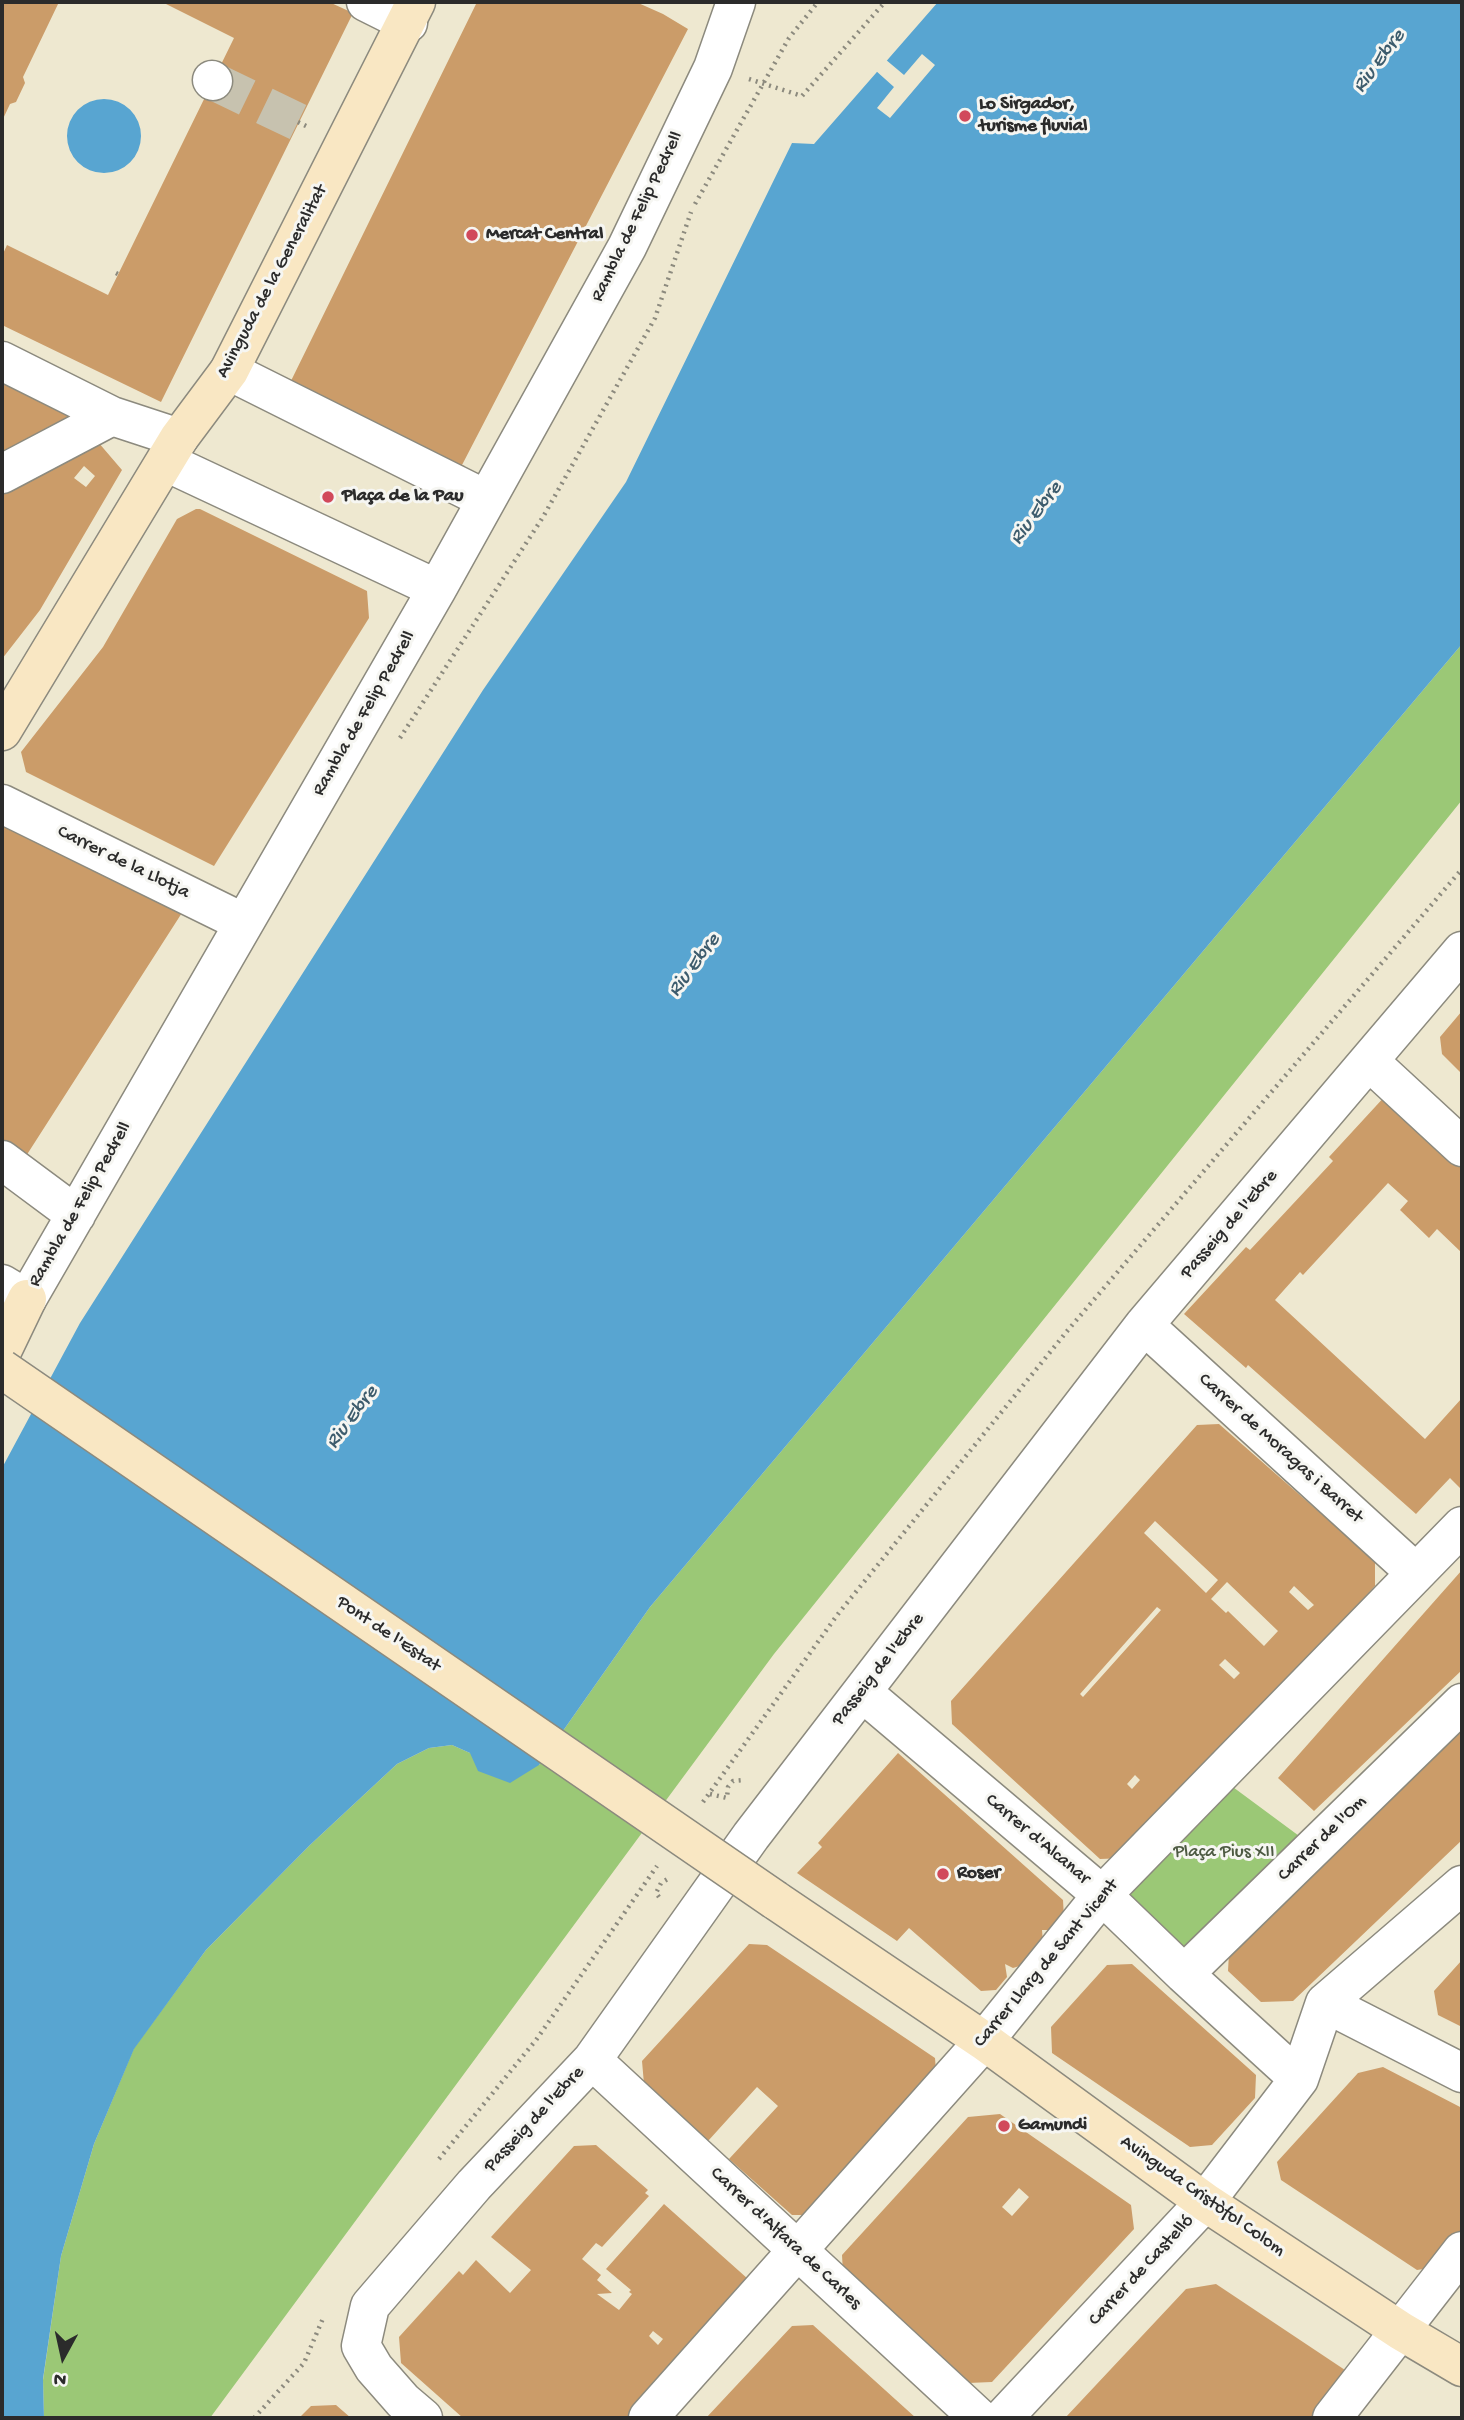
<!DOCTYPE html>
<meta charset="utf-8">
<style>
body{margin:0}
#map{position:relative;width:1464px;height:2420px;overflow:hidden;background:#eee8d0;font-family:"Gochi Hand",sans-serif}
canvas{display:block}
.frame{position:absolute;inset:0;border:4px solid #2b2b2b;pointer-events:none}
.north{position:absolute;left:28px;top:2322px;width:70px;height:70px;-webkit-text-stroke:5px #f6f6f2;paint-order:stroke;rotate:188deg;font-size:19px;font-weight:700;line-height:28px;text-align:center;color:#2b2b2b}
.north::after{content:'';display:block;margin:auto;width:24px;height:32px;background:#2b2b2b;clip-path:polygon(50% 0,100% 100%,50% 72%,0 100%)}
</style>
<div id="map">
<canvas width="1464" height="2420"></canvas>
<div class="frame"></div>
<div class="north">N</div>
</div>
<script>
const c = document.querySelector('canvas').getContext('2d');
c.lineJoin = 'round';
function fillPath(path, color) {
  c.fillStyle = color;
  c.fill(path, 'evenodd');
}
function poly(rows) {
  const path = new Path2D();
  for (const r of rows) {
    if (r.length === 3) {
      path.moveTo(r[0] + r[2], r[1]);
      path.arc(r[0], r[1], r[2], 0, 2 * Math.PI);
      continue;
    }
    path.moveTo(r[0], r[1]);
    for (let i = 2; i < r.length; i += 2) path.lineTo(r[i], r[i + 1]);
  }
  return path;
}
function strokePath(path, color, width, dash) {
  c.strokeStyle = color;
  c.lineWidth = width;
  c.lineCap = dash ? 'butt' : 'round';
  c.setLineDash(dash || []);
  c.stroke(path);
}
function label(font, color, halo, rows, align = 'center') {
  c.font = font + ' "Gochi Hand",sans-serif';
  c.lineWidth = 6;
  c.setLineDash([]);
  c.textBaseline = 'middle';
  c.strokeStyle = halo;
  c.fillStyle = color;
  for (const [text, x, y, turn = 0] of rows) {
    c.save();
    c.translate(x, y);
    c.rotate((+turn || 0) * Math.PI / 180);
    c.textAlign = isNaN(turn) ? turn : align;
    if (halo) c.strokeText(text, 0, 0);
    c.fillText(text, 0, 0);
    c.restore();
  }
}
const green = poly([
 [1462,644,1462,800,774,1654,210,2418,44,2418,43,2380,61,2256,94,2144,134,2048,206,1950,310,1845,397,1764,429,1748,452,1745,470,1753,539,1765,650,1607],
 [1218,1776,1314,1847,1184,1974,1102,1895]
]);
const water = poly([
 [938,2,1462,2,1462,644,650,1607,539,1765,510,1783,478,1771,470,1753,452,1745,429,1748,397,1764,310,1845,206,1950,134,2049,94,2144,61,2256,43,2379,44,2418,2,2418,2,1468,80,1323,483,690,626,482,792,143,814,144],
 [104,136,37]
]);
const pier = poly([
 [922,54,935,65,890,118,877,108,894,87,875,70,885,59,904,75]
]);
const building = poly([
 [2,2,59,2,23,77,25,83,16,102,10,104,2,121],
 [162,2,329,2,353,13,161,402,2,325,2,256,7,245,108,295,234,38],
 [477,2,636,2,663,14,688,29,462,465,465,466,461,474,287,389],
 [2,373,70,409,71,422,2,461],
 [98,442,122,470,40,610,2,659,2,485],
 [84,466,95,476,86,487,74,478],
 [196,509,200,509,367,591,369,618,214,866,26,772,21,752,103,647,177,519],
 [2,811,187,905,19,1167,2,1153],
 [1462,1011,1462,1074,1442,1054,1440,1037],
 [1387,1094,1462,1168,1462,1253,1437,1229,1429,1238,1400,1210,1408,1201,1388,1183,1303,1275,1300,1272,1275,1300,1425,1439,1462,1398,1462,1490,1450,1478,1416,1514,1248,1365,1246,1368,1184,1314,1246,1247,1250,1250,1333,1161,1329,1157],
 [1219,1424,1375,1561,1375,1586,1125,1858,1100,1859,952,1724,951,1701,1197,1425],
 [1155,1521,1218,1580,1206,1593,1144,1533],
 [1227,1582,1278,1631,1264,1646,1228,1611,1226,1613,1211,1599],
 [1294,1586,1314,1605,1308,1610,1289,1592],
 [1157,1607,1161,1610,1083,1697,1080,1694],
 [1225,1659,1240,1673,1234,1679,1219,1665],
 [1135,1775,1140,1780,1132,1789,1127,1784],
 [1462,1570,1462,1670,1314,1811,1278,1778],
 [1462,1729,1462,1840,1293,2001,1261,2002,1228,1971,1229,1953],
 [898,1753,1063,1900,1064,1918,1053,1930,1042,1930,1043,1942,1026,1964,1013,1968,1005,1964,1007,1977,996,1990,981,1991,909,1928,897,1941,797,1873,822,1847,818,1843],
 [749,1944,767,1945,935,2058,937,2084,816,2215,792,2215,729,2159,778,2106,757,2087,708,2141,644,2084,642,2061],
 [1462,1960,1462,2027,1438,2015,1434,1991],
 [1132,1964,1256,2075,1255,2098,1212,2145,1190,2147,1052,2053,1051,2027,1107,1965],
 [1383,2067,1462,2108,1462,2238,1437,2267,1417,2270,1281,2180,1277,2162,1358,2073],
 [1000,2114,1131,2205,1134,2229,992,2382,968,2383,843,2273,842,2255,968,2117],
 [1019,2188,1029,2197,1012,2216,1002,2207],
 [596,2145,648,2190,645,2193,649,2196,602,2247,596,2243,582,2259,601,2275,597,2280,612,2293,597,2294,619,2310,632,2294,629,2292,631,2290,606,2269,664,2204,748,2279,641,2418,463,2418,401,2363,399,2337,459,2271,463,2275,476,2260,510,2293,531,2270,491,2237,574,2146],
 [653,2331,663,2339,658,2345,649,2336],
 [1216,2284,1345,2370,1348,2394,1325,2418,1065,2418,1186,2289],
 [813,2325,916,2418,706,2418,792,2326],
 [336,2405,351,2418,299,2418,311,2406]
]);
const streetTunnel = poly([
 [213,81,298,122]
]);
const path = poly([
 [749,79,802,96,885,2],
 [298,122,310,128],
 [695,204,789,38,818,2],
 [116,273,118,274],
 [400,738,543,517,655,318,691,212],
 [710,1794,727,1798,728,1787,733,1781,744,1780],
 [703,1802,838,1614,1068,1330,1462,869],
 [659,1897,656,1893,661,1883,671,1877],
 [439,2159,536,2040,657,1866],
 [254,2418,304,2363,324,2316]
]);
const street = poly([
 [366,2,408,23],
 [212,80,213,81],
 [2,361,112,416,179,438],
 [229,371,485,499],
 [166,462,437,589],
 [2,474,112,416],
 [2,804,244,923],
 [1370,1062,1462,1147],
 [2,1160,76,1215],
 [2,1284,27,1299,437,589,627,247,713,68,736,2],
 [1144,1325,1416,1573],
 [862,1692,1102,1895,1184,1974,1299,2079],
 [1184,1974,1462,1703],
 [1325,2003,1462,1885],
 [1325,2003,1462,2073],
 [592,2060,979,2418],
 [423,2418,403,2401,374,2368,361,2346,370,2306,474,2185,592,2060,751,1836,1144,1325,1462,951],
 [648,2418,984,2041,1102,1895,1462,1526],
 [1003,2418,1205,2202,1299,2079,1325,2003],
 [1332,2418,1462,2251]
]);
const secondary = poly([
 [2,731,179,438,229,371,416,2],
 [2,1351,27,1299],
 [775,1900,984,2041,1205,2202,1401,2331,1462,2367]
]);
const secondaryBridge = poly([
 [2,1369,775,1900]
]);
const markers = [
 [965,116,7,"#d1495b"],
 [472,235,7,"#d1495b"],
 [328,497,7,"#d1495b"],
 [943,1874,7,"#d1495b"],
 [1004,2126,7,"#d1495b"]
];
const poiNames = [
 ["Lo Sirgador,",979,105],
 ["turisme fluvial",979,127],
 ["Mercat Central",486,235],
 ["Plaça de la Pau",342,497],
 ["Roser",957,1874],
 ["Gamundi",1018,2126]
];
const streetNames = [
 ["Rambla de Felip Pedrell",638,217,-64],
 ["Avinguda de la Generalitat",273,282,-62],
 ["Rambla de Felip Pedrell",365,714,-60],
 ["Carrer de la Llotja",123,863,26],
 ["Rambla de Felip Pedrell",81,1205,-60],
 ["Passeig de l'Ebre",1230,1225,-49],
 ["Carrer de Moragas i Barret",1280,1449,42],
 ["Pont de l'Estat",388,1635,34],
 ["Passeig de l'Ebre",879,1670,-52],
 ["Carrer de l'Om",1323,1839,-44],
 ["Carrer d'Alcanar",1037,1840,40],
 ["Carrer Llarg de Sant Vicent",1047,1964,-50],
 ["Passeig de l'Ebre",535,2120,-47],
 ["Avinguda Cristòfol Colom",1202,2197,35],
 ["Carrer d'Alfara de Carles",785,2239,43],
 ["Carrer de Castelló",1142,2271,-47]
];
const parkNames = [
 ["Plaça Pius XII",1224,1853]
];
const waterNames = [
 ["Riu Ebre",1380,62,-53],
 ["Riu Ebre",1037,514,-53],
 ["Riu Ebre",695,966,-53],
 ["Riu Ebre",353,1418,-53]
];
fillPath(green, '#9bc876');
fillPath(water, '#58a5d1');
fillPath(pier, '#eee8d0');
fillPath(building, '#cb9c69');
strokePath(streetTunnel, '#c7c2af', 38, [38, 19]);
strokePath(street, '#8c8a7e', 41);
strokePath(secondary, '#8c8a7e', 41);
strokePath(path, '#8c8a7e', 4.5, [2, 5]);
strokePath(street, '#fff', 38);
strokePath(secondary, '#f9e7c3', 38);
strokePath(secondaryBridge, '#8c8a7e', 41, []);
strokePath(secondaryBridge, '#f9e7c3', 38);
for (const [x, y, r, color] of markers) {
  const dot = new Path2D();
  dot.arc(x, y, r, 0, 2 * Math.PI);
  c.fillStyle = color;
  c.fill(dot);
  strokePath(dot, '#f6f6f2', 2.5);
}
label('bold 19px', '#2b2b2b', '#f6f6f2', poiNames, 'left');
label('19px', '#2b2b2b', '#f6f6f2', streetNames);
label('19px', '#4d5a42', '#f6f6f2', parkNames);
label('italic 21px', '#3d5c6d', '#f6f6f2', waterNames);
</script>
